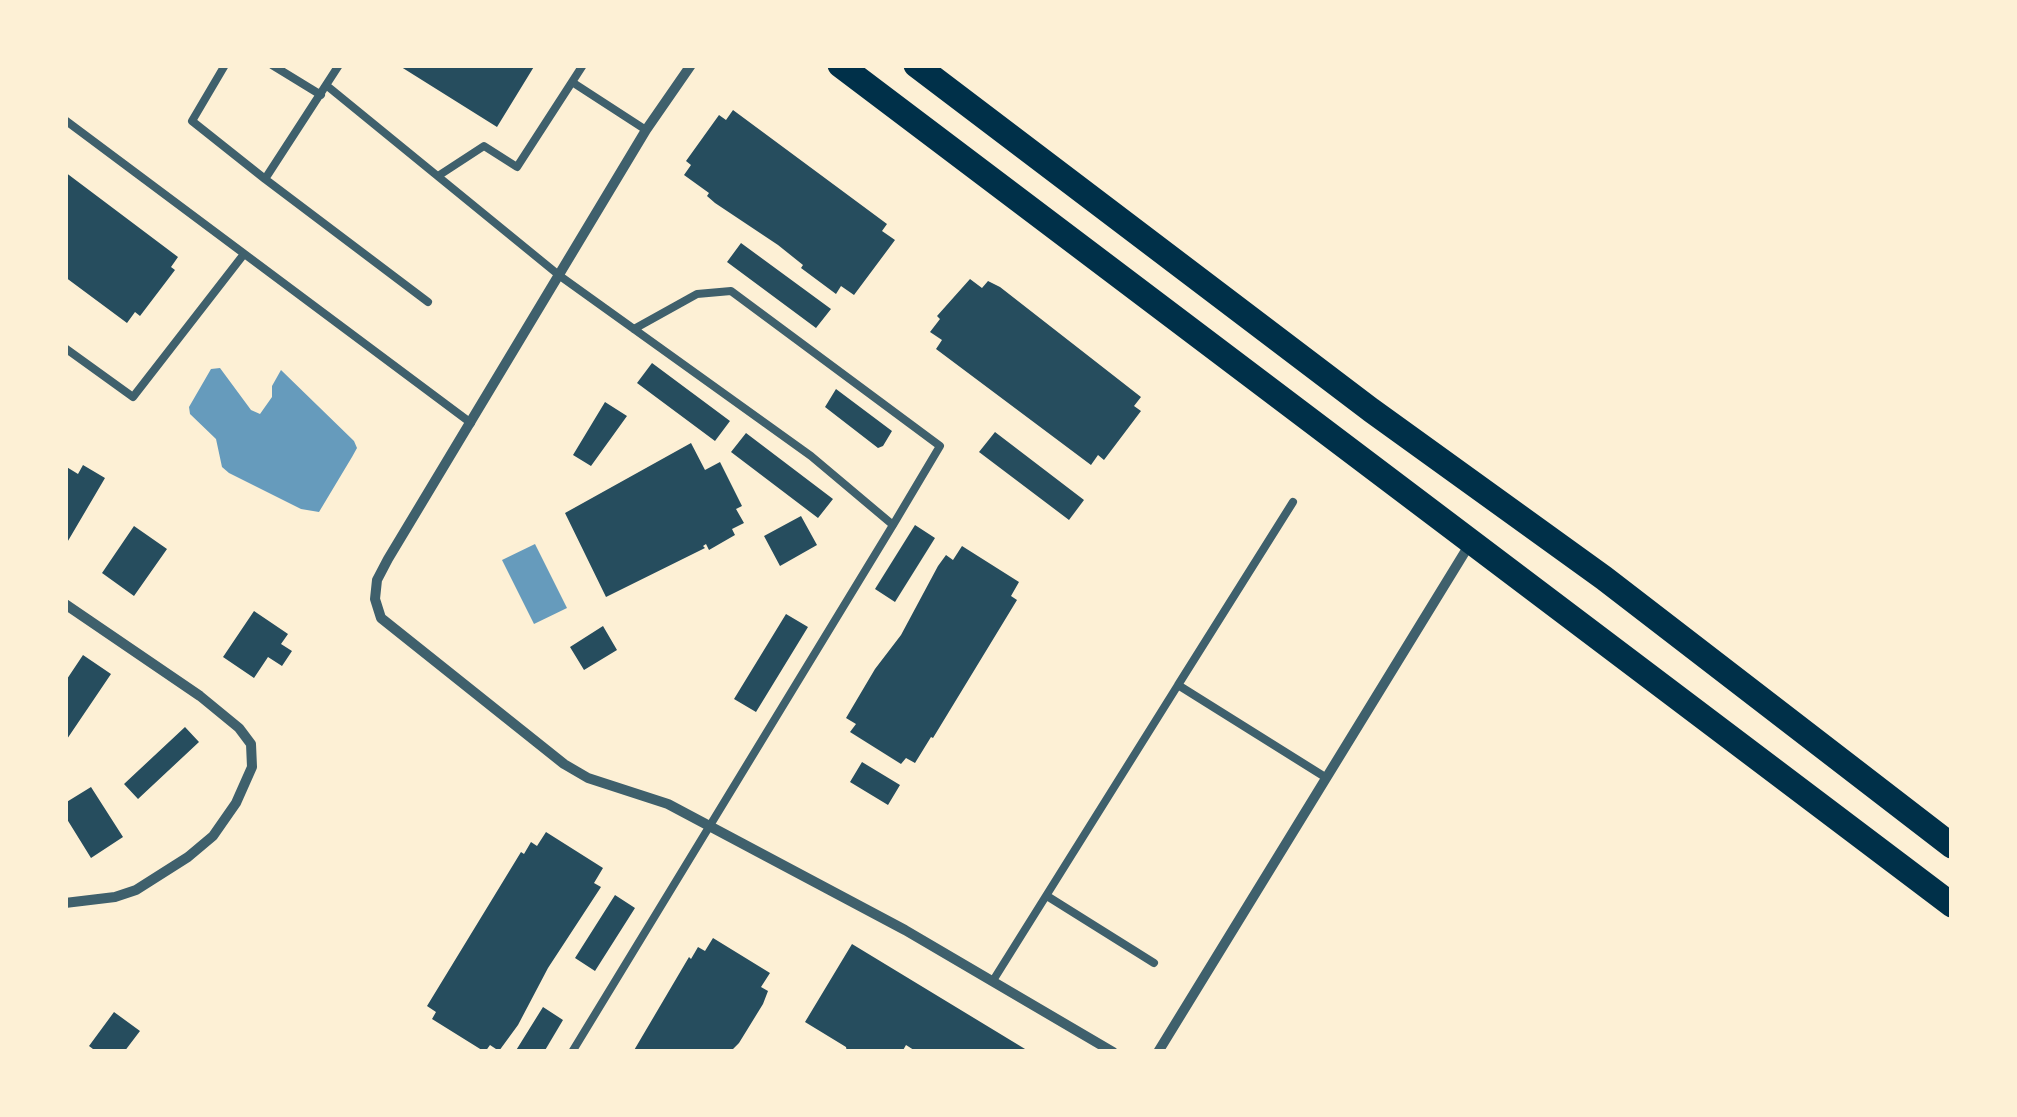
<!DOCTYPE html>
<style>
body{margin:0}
#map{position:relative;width:2017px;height:1117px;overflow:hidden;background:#fdf0d5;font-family:Inter,sans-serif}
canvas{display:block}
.frame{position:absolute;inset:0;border:68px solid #fdf0d5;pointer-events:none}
</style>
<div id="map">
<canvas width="2017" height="1117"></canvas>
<div class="frame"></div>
</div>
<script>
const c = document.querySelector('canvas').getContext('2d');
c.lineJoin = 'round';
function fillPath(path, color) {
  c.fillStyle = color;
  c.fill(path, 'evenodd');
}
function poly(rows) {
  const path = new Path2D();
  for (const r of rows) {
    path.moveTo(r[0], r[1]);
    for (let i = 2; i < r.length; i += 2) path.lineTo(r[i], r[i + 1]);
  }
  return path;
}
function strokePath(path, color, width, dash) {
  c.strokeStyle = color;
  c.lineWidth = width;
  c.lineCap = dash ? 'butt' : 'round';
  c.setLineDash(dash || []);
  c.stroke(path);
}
const water = poly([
 [220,368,251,410,260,414,272,397,272,386,281,370,354,441,357,448,352,457,319,512,301,509,229,473,222,467,216,439,190,414,189,407,211,369],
 [535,544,567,608,534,624,502,560]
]);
const building = poly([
 [398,65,535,65,497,127],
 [733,110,887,224,882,231,895,240,854,295,841,286,836,294,801,268,803,265,778,245,715,203,707,196,709,193,684,175,691,165,686,161,719,115,726,120],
 [65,172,178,257,171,267,175,270,140,316,135,312,127,323,65,277],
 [741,243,831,309,816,328,727,262],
 [970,279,982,288,988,281,1000,287,1141,397,1134,406,1141,411,1104,460,1098,455,1091,465,936,349,942,340,930,332,940,319,937,316],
 [652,363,730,421,715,441,637,383],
 [836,389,892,431,883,446,878,448,825,407],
 [605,402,627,416,591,466,573,455],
 [995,432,1084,500,1069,520,979,452],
 [746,433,833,499,818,518,731,452],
 [691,443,705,470,720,462,742,506,736,509,744,523,732,529,735,535,709,550,706,544,703,546,705,548,606,597,565,513],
 [83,465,105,478,65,546,65,466,78,474],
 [801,516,817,545,780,566,764,536],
 [915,525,935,538,895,602,875,589],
 [134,526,167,549,134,596,102,573],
 [962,546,1019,582,1011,596,1017,600,933,738,931,737,915,763,906,758,901,764,850,732,856,724,846,718,875,669,901,635,938,566,946,555,953,560],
 [254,611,288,634,281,644,292,651,282,666,268,657,254,678,223,657],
 [786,614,808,627,756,712,734,699],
 [603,626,617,650,584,670,570,647],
 [83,655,111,674,65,742,65,682],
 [185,727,199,742,138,799,124,784],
 [862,762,900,785,888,805,850,782],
 [91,787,123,837,91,858,65,816,65,803],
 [546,832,603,868,594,883,601,887,548,968,518,1025,499,1051,490,1045,485,1052,432,1019,436,1012,427,1006,521,852,524,854,531,842,537,846],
 [615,895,635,908,595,971,575,958],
 [713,938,770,973,761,987,768,991,763,1004,739,1043,730,1052,633,1052,689,957,691,959,698,947,705,951],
 [852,944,1030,1052,917,1052,906,1045,902,1052,847,1052,846,1047,805,1022],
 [543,1007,563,1020,544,1052,515,1052],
 [114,1012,140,1031,124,1052,97,1052,89,1046]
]);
const service = poly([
 [225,65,192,121,265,179],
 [272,65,321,95],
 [339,65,265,179,428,302],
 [572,82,646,130],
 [326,85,560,276,811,456,893,525,572,1052],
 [65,120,471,423],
 [438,176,484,146,517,167,583,65],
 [634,329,697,294,731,291,940,446,893,525],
 [65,348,133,397,244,254],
 [1293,502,1178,685,1325,777],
 [1047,896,1154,963],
 [994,979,1178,685]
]);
const minor = poly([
 [691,65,646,130,388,559,377,580,375,599,381,618,564,764,588,778,668,804,905,930,1113,1052],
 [65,604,200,696,239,728,251,744,252,767,236,803,213,836,188,857,136,890,115,897,65,903],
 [1158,1052,1471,542]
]);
const primary = poly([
 [840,65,1952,905],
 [916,65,1371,410,1604,578,1952,846]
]);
fillPath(water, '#669bbc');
fillPath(building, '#264d5e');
strokePath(service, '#3f606c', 8);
strokePath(minor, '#3f606c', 10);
strokePath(primary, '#003049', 25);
</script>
